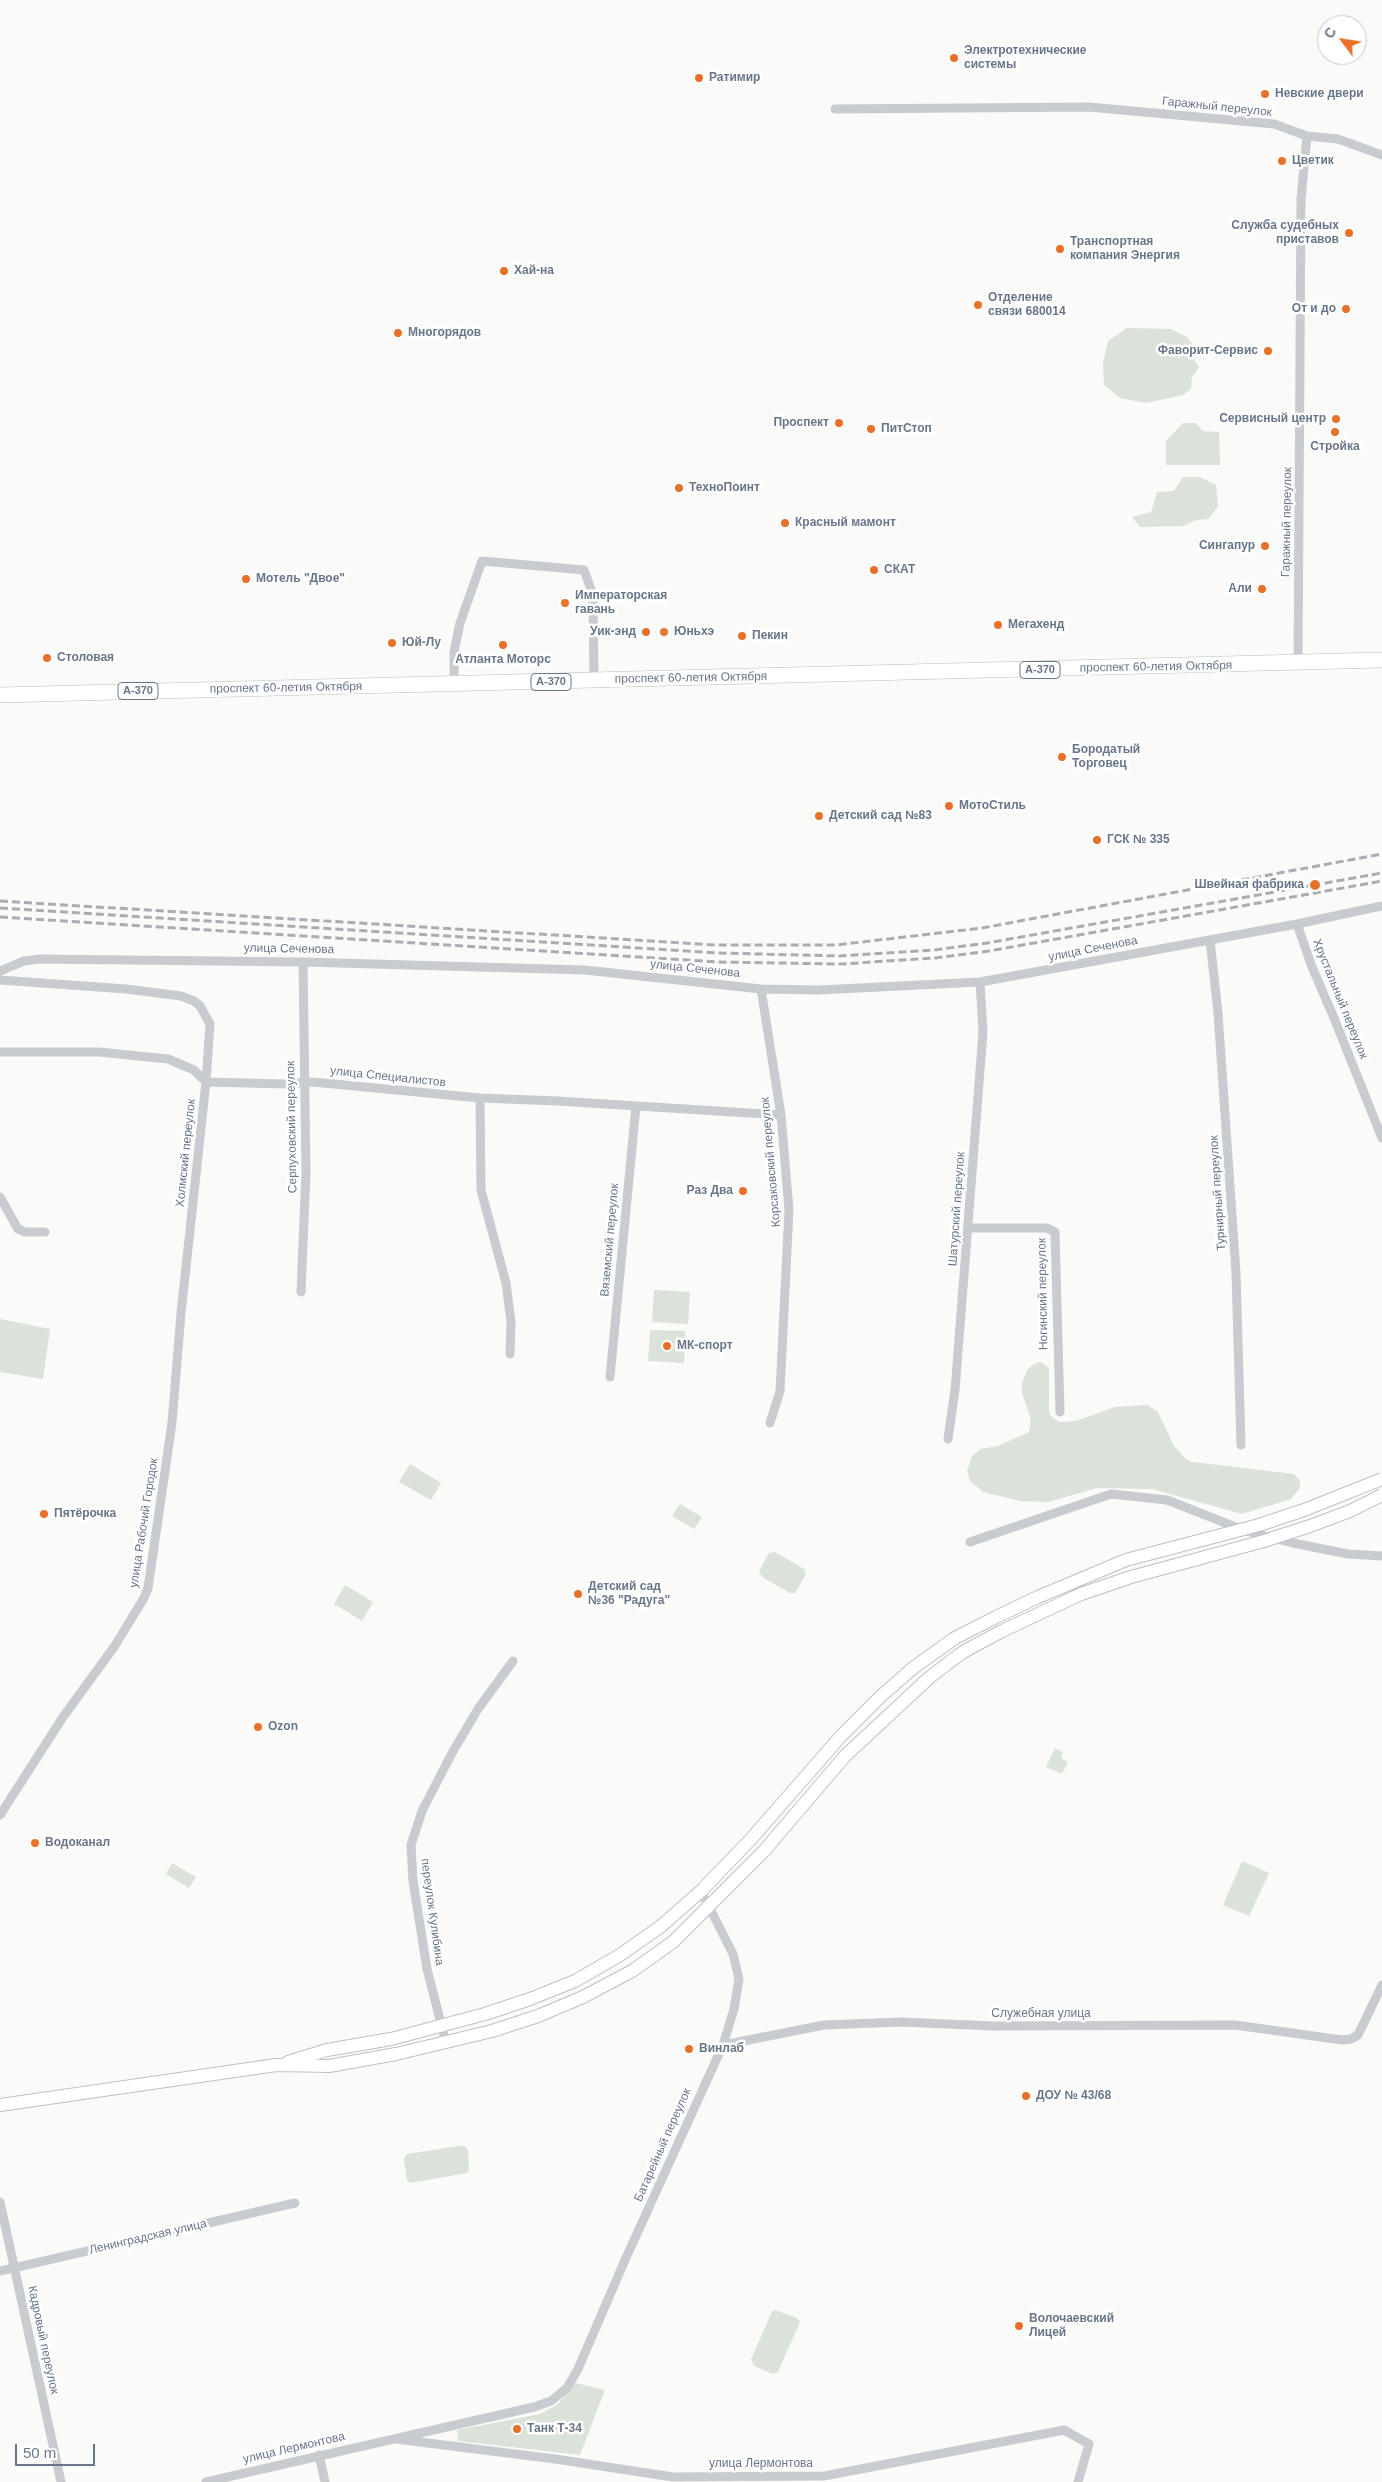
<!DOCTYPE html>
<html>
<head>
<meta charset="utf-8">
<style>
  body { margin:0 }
  #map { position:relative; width:1382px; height:2482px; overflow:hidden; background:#fafaf8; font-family:Arial,sans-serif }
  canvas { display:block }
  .north { position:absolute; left:1317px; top:15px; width:50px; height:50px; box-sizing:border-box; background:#fff; border:1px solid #c3c8d0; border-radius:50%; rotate:301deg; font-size:14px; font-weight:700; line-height:20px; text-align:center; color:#68768a }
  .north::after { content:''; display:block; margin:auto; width:18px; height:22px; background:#e97028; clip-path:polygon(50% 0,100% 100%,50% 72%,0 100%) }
  .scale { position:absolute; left:15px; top:2444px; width:80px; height:22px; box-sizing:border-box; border:2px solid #68768a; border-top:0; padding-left:6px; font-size:15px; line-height:18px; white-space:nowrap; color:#68768a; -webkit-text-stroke:4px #fff; paint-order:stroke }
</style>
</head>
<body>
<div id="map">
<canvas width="1382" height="2482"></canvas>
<div class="north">С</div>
<div class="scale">50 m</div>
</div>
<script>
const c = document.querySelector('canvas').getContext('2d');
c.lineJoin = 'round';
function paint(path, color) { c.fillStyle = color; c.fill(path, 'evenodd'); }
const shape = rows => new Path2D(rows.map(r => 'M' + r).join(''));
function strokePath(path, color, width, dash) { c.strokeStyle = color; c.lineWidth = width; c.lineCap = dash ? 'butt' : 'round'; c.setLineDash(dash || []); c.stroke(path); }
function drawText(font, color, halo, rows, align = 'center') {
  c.font = font + ' Arial,sans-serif'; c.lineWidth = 5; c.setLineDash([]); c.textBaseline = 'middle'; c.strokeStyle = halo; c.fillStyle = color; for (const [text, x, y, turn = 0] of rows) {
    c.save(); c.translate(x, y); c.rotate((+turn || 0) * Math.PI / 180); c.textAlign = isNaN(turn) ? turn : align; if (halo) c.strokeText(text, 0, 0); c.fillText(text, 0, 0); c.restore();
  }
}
const green = shape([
  [1127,328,1171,329,1187,337,1196,349,1194,360,1199,367,1192,377,1191,389,1183,395,1146,403,1120,398,1104,385,1103,364,1108,341],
  [1183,423,1196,423,1203,431,1219,432,1220,465,1166,465,1166,441],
  [1183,477,1200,477,1216,485,1218,507,1208,519,1196,520,1184,526,1140,527,1132,517,1151,512,1157,492,1174,491],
  [654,1290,690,1292,688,1324,652,1322],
  [0,1319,50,1329,43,1379,0,1372],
  [650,1330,685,1331,684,1363,648,1361],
  [1040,1362,1049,1368,1049,1410,1050,1415,1056,1420,1062,1422,1076,1421,1115,1407,1147,1405,1158,1412,1174,1446,1186,1459,1193,1462,1294,1474,1300,1481,1300,1488,1291,1499,1242,1514,1152,1489,1097,1488,1048,1502,1020,1501,983,1492,970,1481,967,1471,972,1456,981,1449,998,1446,1029,1432,1031,1419,1022,1393,1022,1383,1027,1370,1034,1364],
  [410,1464,441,1483,431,1500,399,1482],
  [680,1504,702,1517,694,1529,672,1516],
  [775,1552,804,1569,806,1574,795,1593,790,1593,762,1577,759,1571,769,1553],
  [345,1585,373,1602,362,1621,334,1604],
  [1055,1748,1063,1752,1061,1758,1068,1762,1062,1774,1046,1767],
  [1242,1861,1269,1873,1249,1916,1223,1905],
  [172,1863,196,1877,189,1888,166,1874],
  [459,2146,465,2146,468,2150,469,2170,467,2173,410,2183,407,2180,404,2159,407,2154],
  [775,2310,797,2318,800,2322,778,2372,773,2374,754,2366,751,2359,772,2312],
  [576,2383,605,2390,580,2455,458,2441,457,2430,540,2414,558,2404]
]);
const minor = shape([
  [835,109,1089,107,1274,124,1307,136,1338,139,1382,155],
  [1298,664,1301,199,1307,136],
  [454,684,454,652,460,623,482,561,584,570,593,595,594,681],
  [1297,924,1312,967,1334,1018,1382,1138],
  [1210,940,1218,1013,1236,1273,1241,1445],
  [0,971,24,961,40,959,303,962,585,970,761,989,819,990,980,982,1297,924,1382,906],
  [0,980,126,989,181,996,194,1001,200,1006,210,1024,206,1082,181,1313,172,1423,148,1588,144,1598,114,1647,63,1717,0,1815],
  [761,989,781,1115,789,1210,780,1391,770,1423],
  [0,1052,99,1052,168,1059,194,1070,206,1082,286,1084,313,1082,480,1098,558,1101,781,1115],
  [480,1098,481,1190,506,1283,511,1322,510,1354],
  [0,1197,18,1229,25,1232,45,1232],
  [968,1228,1047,1228,1055,1232,1060,1412],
  [301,1292,306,1172,303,962],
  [610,1377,636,1106],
  [948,1439,955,1390,983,1032,980,982],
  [970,1542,1111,1494,1167,1500,1246,1531,1293,1543,1348,1554,1382,1556],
  [446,2043,427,1969,413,1881,411,1845,422,1811,452,1753,478,1709,513,1661],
  [723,2045,824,2025,902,2022,993,2026,1235,2025,1342,2040,1351,2039,1358,2035,1382,1985],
  [0,2202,61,2482],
  [0,2271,295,2203],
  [396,2439,555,2459,673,2477,824,2476,1064,2430,1089,2444,1078,2482],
  [319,2455,325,2482],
  [206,2482,534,2407,551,2401,567,2388,578,2369,625,2260,723,2045,734,2009,739,1979,733,1954,701,1891]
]);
const secondary = shape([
  [288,2062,327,2050,391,2039,485,2014,530,1999,575,1981,620,1955,660,1927,701,1891,751,1839,841,1736,880,1697,913,1668,955,1638,996,1617,1038,1597,1126,1560],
  [0,2105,276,2065,329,2066,396,2054,492,2031,538,2016,583,1997,632,1971,673,1942,764,1851,845,1756,930,1677,963,1652,1002,1631,1081,1594,1131,1577]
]);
const trunk = shape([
  [0,695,1382,660]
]);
const rail = shape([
  [0,901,716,945,836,945,982,928,1382,854],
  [0,908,718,953,840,956,934,950,987,943,1382,873],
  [0,917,717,962,841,964,935,958,989,951,1382,881]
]);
const secondaryBridge = shape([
  [1126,1560,1259,1525,1304,1510,1382,1479],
  [1131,1577,1264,1541,1310,1526,1350,1511,1382,1495]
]);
const markers = [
  [954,58,5,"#e97028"],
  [699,78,5,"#e97028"],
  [1265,94,5,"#e97028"],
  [1282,161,5,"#e97028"],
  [1349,233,5,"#e97028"],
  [1060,249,5,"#e97028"],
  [504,271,5,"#e97028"],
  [978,305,5,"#e97028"],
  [1346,309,5,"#e97028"],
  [398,333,5,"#e97028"],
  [1268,351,5,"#e97028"],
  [1336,419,5,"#e97028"],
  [839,423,5,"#e97028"],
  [871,429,5,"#e97028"],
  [1335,432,5,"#e97028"],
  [679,488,5,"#e97028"],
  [785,523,5,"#e97028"],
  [1265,546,5,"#e97028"],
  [874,570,5,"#e97028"],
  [246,579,5,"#e97028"],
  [1262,589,5,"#e97028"],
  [565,603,5,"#e97028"],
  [998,625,5,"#e97028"],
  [646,632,5,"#e97028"],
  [664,632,5,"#e97028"],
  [742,636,5,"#e97028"],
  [392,643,5,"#e97028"],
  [503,645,5,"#e97028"],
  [47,658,5,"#e97028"],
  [1062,757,5,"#e97028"],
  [949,806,5,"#e97028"],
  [819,816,5,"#e97028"],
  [1097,840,5,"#e97028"],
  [1315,885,6,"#e97028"],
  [743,1191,5,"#e97028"],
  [667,1346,5,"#e97028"],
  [44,1514,5,"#e97028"],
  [578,1594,5,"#e97028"],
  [258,1727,5,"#e97028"],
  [35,1843,5,"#e97028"],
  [689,2049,5,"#e97028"],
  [1026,2096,5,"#e97028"],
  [1019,2326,5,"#e97028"],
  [517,2429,5,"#e97028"]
];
const shields = [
  [1040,670,40],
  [551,682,40],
  [138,691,40]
];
const shieldNames = [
  ["А-370",1040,670],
  ["А-370",551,682],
  ["А-370",138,691]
];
const poiNames = [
  ["Электротехнические",964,51],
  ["системы",964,65],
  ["Ратимир",709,78],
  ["Невские двери",1275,94],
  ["Цветик",1292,161],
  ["Служба судебных",1339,226,"right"],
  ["приставов",1339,240,"right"],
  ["Транспортная",1070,242],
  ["компания Энергия",1070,256],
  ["Хай-на",514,271],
  ["Отделение",988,298],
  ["связи 680014",988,312],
  ["От и до",1336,309,"right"],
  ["Многорядов",408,333],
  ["Фаворит-Сервис",1258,351,"right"],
  ["Сервисный центр",1326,419,"right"],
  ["Проспект",829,423,"right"],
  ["ПитСтоп",881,429],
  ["Стройка",1335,447,"center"],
  ["ТехноПоинт",689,488],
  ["Красный мамонт",795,523],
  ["Сингапур",1255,546,"right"],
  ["СКАТ",884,570],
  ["Мотель \"Двое\"",256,579],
  ["Али",1252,589,"right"],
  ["Императорская",575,596],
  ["гавань",575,610],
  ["Мегахенд",1008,625],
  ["Уик-энд",636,632,"right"],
  ["Юньхэ",674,632],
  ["Пекин",752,636],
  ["Юй-Лу",402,643],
  ["Столовая",57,658],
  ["Атланта Моторс",503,660,"center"],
  ["Бородатый",1072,750],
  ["Торговец",1072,764],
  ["МотоСтиль",959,806],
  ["Детский сад №83",829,816],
  ["ГСК № 335",1107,840],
  ["Швейная фабрика",1304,885,"right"],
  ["Раз Два",733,1191,"right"],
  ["МК-спорт",677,1346],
  ["Пятёрочка",54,1514],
  ["Детский сад",588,1587],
  ["№36 \"Радуга\"",588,1601],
  ["Ozon",268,1727],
  ["Водоканал",45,1843],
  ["Винлаб",699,2049],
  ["ДОУ № 43/68",1036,2096],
  ["Волочаевский",1029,2319],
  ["Лицей",1029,2333],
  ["Танк Т-34",527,2429]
];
const streetNames = [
  ["Гаражный переулок",1217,107,6],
  ["Гаражный переулок",1287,522,-89],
  ["проспект 60-летия Октября",1156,667,-1],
  ["проспект 60-летия Октября",691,678,-1],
  ["проспект 60-летия Октября",286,688,-1],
  ["улица Сеченова",289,949,1],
  ["улица Сеченова",1093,949,-11],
  ["улица Сеченова",695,969,6],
  ["Хрустальный переулок",1340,999,68],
  ["улица Специалистов",388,1077,6],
  ["Серпуховский переулок",292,1127,-91],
  ["Холмский переулок",186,1153,-84],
  ["Корсаковский переулок",771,1162,-95],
  ["Турнирный переулок",1218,1193,-94],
  ["Шатурский переулок",957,1209,-86],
  ["Вяземский переулок",610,1240,-85],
  ["Ногинский переулок",1043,1294,-91],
  ["улица Рабочий Городок",144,1523,-81],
  ["переулок Кулибина",432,1912,82],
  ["Служебная улица",1041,2014],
  ["Батарейный переулок",663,2145,-66],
  ["Ленинградская улица",148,2237,-13],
  ["Кадровый переулок",43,2340,78],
  ["улица Лермонтова",294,2448,-13],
  ["улица Лермонтова",761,2464]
];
paint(green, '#dbe2d9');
strokePath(secondary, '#bcc0c6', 14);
strokePath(trunk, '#babdc1', 16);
strokePath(minor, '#c8cbcf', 9);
strokePath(secondary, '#fff', 12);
strokePath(trunk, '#fff', 15);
strokePath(rail, '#a8adb4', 3, [8, 4]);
strokePath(secondaryBridge, '#bcc0c6', 14, []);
strokePath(secondaryBridge, '#fff', 12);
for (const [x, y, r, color] of markers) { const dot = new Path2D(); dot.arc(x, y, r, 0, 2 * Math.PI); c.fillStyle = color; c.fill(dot); strokePath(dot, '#fff', 2); }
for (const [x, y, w] of shields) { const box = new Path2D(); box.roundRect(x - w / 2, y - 8.5, w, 17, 4); c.fillStyle = '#fff'; c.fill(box); strokePath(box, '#68768a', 1); }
drawText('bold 11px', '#68768a', null, shieldNames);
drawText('bold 12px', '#68768a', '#fff', poiNames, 'left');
drawText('12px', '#68768a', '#fff', streetNames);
</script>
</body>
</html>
